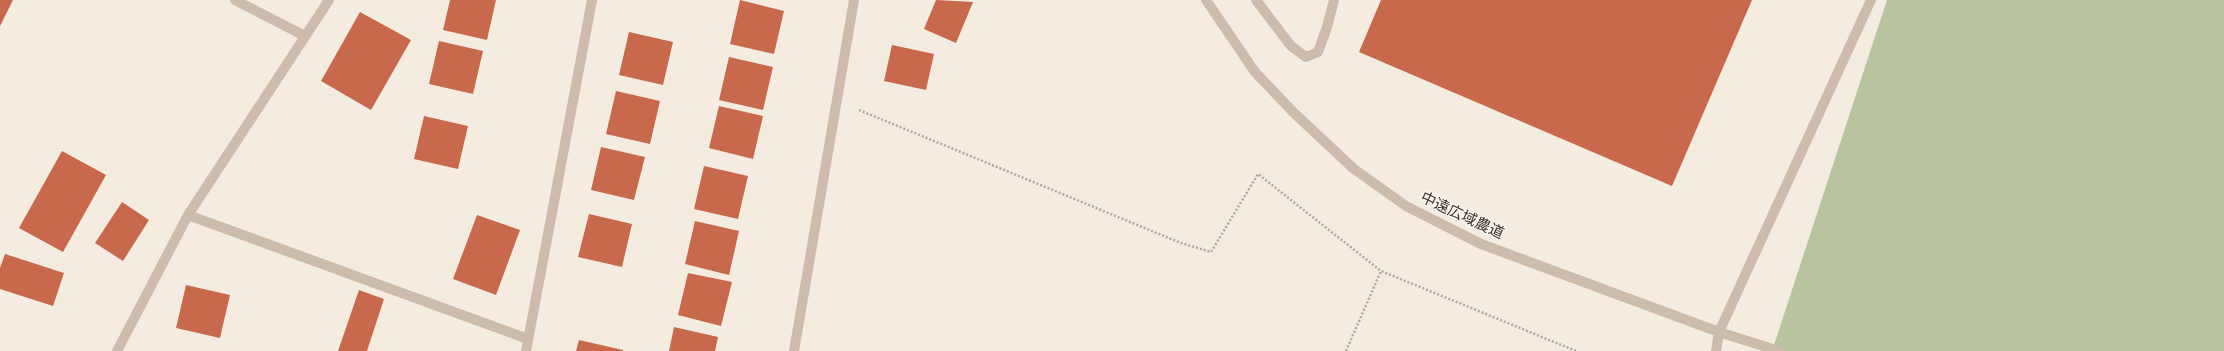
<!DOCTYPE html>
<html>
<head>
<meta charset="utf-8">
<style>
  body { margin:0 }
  canvas { display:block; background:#f4ebe1 }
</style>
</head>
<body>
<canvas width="2224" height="351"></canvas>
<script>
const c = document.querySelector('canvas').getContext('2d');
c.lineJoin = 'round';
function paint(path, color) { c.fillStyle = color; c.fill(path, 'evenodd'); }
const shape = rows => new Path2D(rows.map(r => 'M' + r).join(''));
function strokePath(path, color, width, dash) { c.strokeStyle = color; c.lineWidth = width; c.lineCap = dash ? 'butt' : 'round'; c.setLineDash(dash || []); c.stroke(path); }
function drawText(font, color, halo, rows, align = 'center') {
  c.font = font + ' Karla,"Noto Sans JP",sans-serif'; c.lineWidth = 3; c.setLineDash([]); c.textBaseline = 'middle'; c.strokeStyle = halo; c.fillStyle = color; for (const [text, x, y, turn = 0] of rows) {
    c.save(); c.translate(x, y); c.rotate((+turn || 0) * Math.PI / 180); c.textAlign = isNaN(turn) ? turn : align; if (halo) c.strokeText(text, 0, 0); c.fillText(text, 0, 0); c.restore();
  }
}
const green = shape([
  [1887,0,2224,0,2224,351,1772,351]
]);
const building = shape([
  [0,0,13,0,0,26],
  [450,0,496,0,487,40,443,30],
  [740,0,784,11,774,54,730,44],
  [936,0,973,2,956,43,924,29],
  [1381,0,1752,0,1672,186,1359,52],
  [360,12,411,40,371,110,321,81],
  [629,32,673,42,663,85,619,75],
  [439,41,483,51,473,94,429,84],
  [892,45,934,54,926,90,884,81],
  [729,57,773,67,763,110,719,100],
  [616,91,660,101,650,144,606,134],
  [719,106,763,116,753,159,709,148],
  [424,116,468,126,458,169,414,159],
  [601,147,645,157,634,200,591,190],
  [62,151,106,175,63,252,19,228],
  [704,166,748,176,738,219,694,209],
  [122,202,149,220,123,261,95,243],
  [589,214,632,224,622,267,578,257],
  [477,215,520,230,496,295,453,279],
  [695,221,739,231,729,275,685,264],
  [5,254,64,273,53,306,0,289,0,268],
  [688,273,732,282,721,326,678,315],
  [186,285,230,295,220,338,176,328],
  [359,290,384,299,367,351,338,351],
  [674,327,718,337,715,351,669,351],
  [579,340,623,350,623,351,576,351]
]);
const path = shape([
  [859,110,1181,243,1211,252,1258,174,1381,271],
  [1346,351,1381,271,1576,351]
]);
const minor = shape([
  [235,0,305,36],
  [1206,0,1255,72,1294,113,1354,169,1406,206,1481,244,1719,332,1779,351],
  [1256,0,1291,46,1306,57,1318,52,1327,27,1334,0],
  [188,215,528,339],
  [117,351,188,215,329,0],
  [526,351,592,0],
  [794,351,854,0],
  [1716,351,1719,332,1871,0]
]);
const streetNames = [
  ["中遠広域農道",1462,216,25]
];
paint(green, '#b8c4a0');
paint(building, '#c8694b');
strokePath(path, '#b9a596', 2.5, [2, 2]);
strokePath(minor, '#cdbbac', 10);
drawText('15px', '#3b302b', '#fbf5ee', streetNames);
</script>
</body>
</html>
